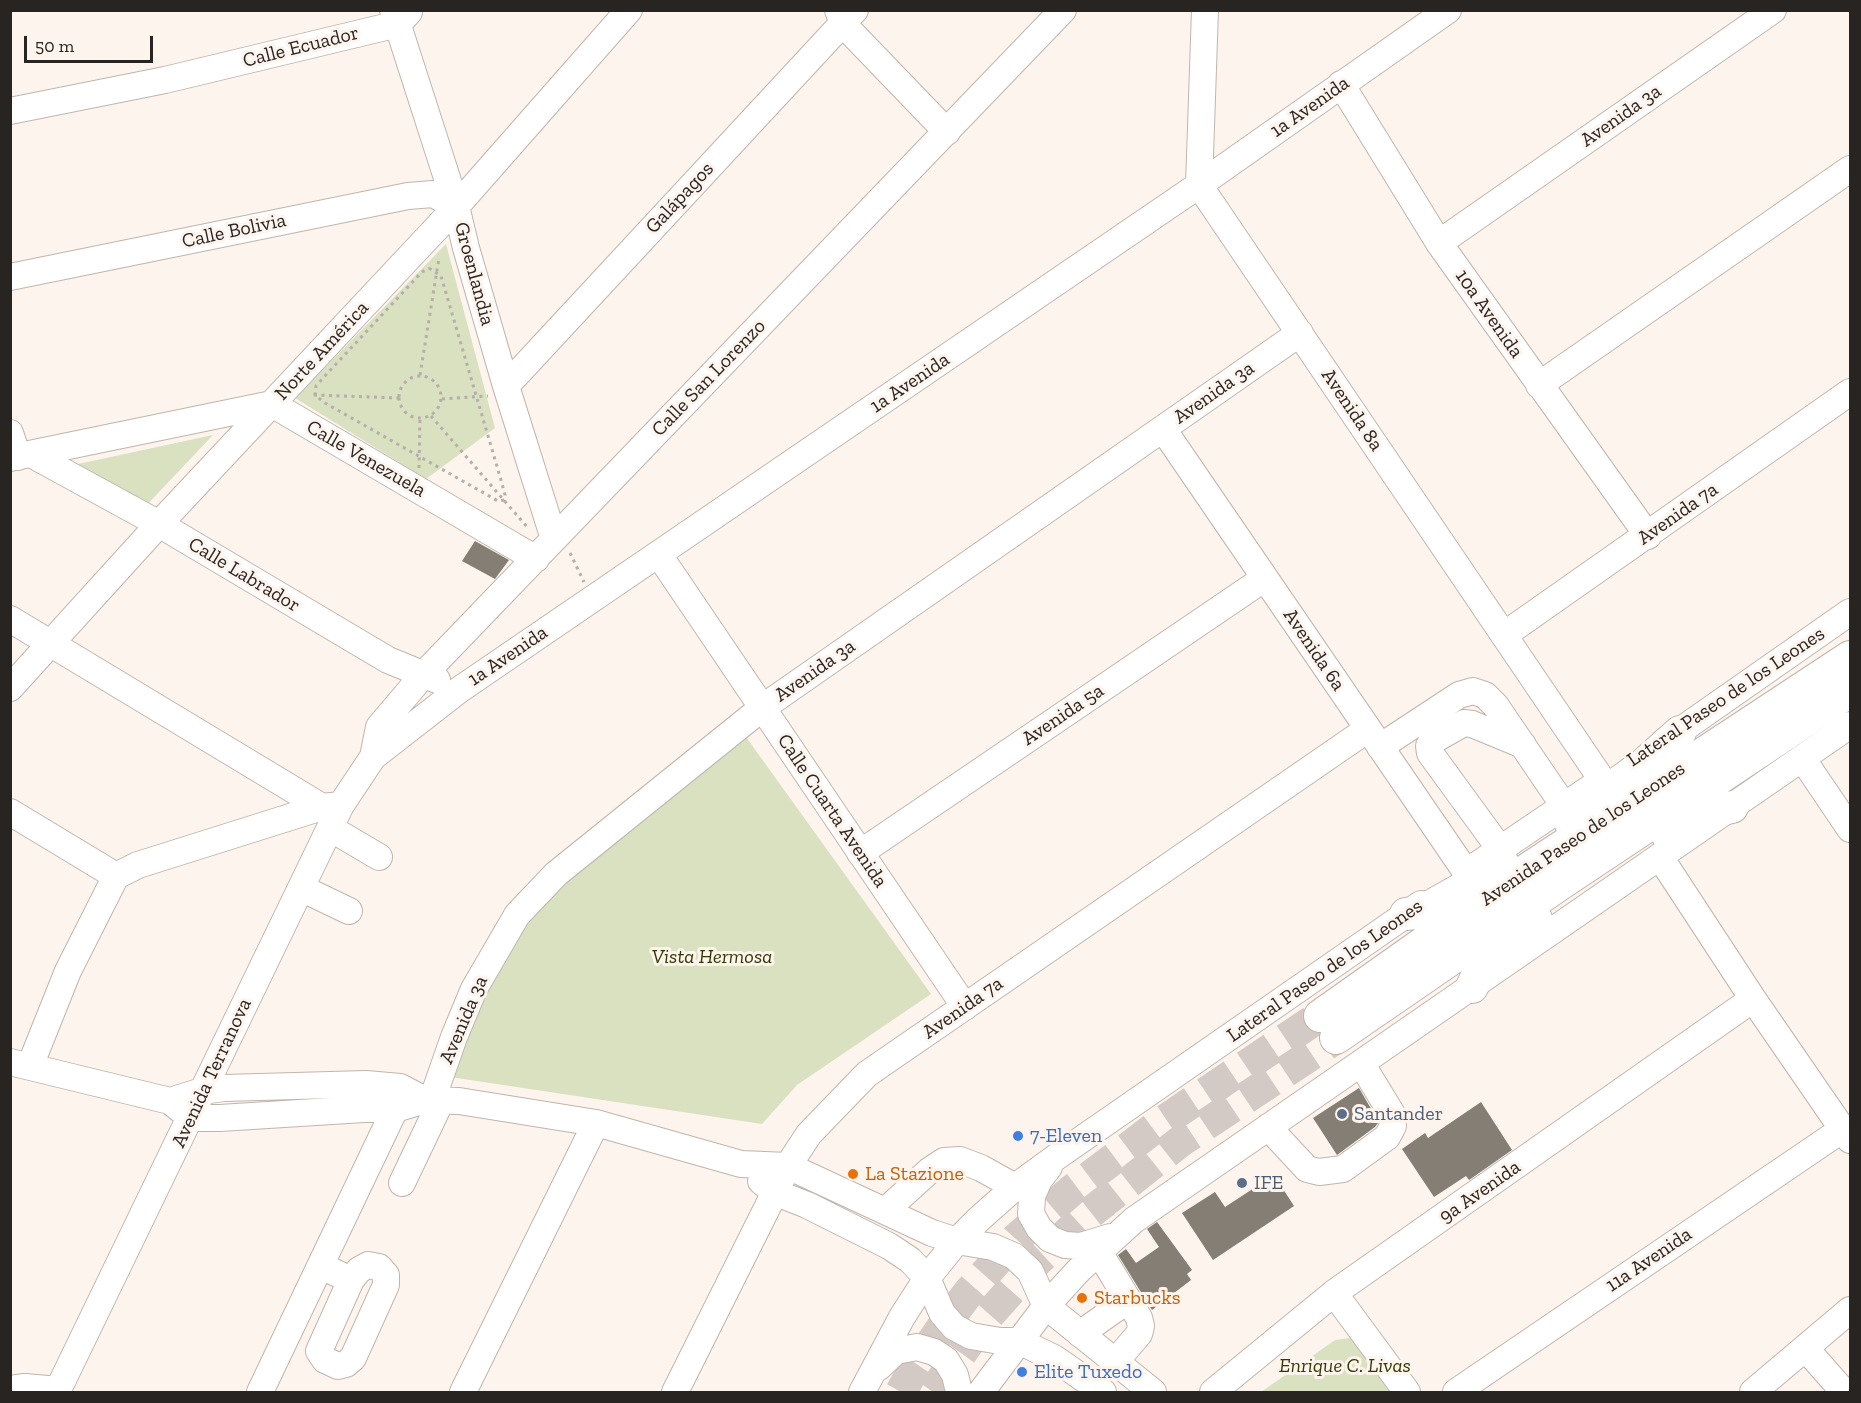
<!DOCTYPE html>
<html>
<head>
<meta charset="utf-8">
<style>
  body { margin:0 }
  #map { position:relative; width:1861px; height:1403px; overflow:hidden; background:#fef4ee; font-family:"Zilla Slab",serif }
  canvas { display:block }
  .frame { position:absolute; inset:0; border:12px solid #282421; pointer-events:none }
  .scale { position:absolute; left:24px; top:36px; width:129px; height:27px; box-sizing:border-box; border:3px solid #282421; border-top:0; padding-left:8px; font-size:18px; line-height:21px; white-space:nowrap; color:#282421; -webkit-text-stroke:4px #fef4ee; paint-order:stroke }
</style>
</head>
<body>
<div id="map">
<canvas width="1861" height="1403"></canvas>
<div class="frame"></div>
<div class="scale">50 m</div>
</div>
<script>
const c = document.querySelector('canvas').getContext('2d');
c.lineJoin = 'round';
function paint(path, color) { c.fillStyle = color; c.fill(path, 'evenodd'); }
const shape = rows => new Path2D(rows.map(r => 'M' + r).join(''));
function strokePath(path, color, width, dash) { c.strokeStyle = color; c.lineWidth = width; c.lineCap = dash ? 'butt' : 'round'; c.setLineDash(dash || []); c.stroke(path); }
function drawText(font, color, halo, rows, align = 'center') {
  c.font = font + ' "Zilla Slab",serif'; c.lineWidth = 6; c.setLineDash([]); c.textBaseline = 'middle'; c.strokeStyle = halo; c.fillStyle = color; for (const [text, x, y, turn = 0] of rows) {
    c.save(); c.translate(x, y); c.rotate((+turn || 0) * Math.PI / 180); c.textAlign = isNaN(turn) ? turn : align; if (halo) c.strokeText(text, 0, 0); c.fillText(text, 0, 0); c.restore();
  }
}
const green = shape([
  [446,244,495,428,426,479,295,398],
  [213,435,143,509,78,464],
  [746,737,931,994,797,1085,762,1124,450,1077,506,944,569,875],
  [1351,1338,1366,1345,1399,1392,1261,1392,1335,1340]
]);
const building = shape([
  [475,541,509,560,495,579,462,561],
  [1359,1088,1377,1119,1378,1123,1375,1127,1337,1155,1313,1118],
  [1481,1102,1512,1150,1469,1180,1466,1176,1434,1197,1402,1149,1425,1133,1428,1138],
  [1274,1175,1294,1206,1213,1260,1182,1213,1215,1192,1225,1207],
  [1157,1222,1192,1270,1187,1274,1191,1280,1152,1310,1118,1255,1126,1249,1136,1263,1159,1247,1147,1229]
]);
const majorTunnel = shape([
  [901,1392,915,1367,943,1326,969,1292,1017,1238,1071,1191,1161,1123,1320,1016],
  [933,1392,987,1317,1037,1261,1085,1217,1181,1141,1336,1038]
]);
const path = shape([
  [429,268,441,276,501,480,505,495,504,500,498,501,325,403,315,395,316,386,323,378,422,272,429,268],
  [420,375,439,258],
  '399 397a21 21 0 1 1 42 0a21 21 0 1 1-42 0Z',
  [314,395,399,398],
  [442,399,488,396],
  [431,416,528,528],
  [419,468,420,419],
  [570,553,584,582]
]);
const minor = shape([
  [393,10,456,206,466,248,506,386,554,539],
  [838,10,843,24,947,132],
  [1205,10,1199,185,1602,780],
  [1341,84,1439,243,1648,536],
  [10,111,165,80,398,24,409,12],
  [1439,243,1773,10],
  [10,277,408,196,433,194,456,206],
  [1539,385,1850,169],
  [506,386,855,10],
  [1163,429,1466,872],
  [10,433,18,457],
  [31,454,159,524,388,660,437,680],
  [10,458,272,404,536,559],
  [659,555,965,1007],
  [10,619,322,807],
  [1504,635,1850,392],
  [10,688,159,524,446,218,629,10],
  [1664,742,1850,612],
  [1380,747,1459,695,1473,691,1485,695,1496,706,1564,806],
  [373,757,459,690,1199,185,1448,10],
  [1802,758,1850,829],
  [10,812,116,876],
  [330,828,379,857],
  [1500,849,1430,753,1429,746,1432,741,1464,723,1472,724,1523,745],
  [860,853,1265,578],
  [1660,857,1753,999,1850,1140],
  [1468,871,1592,787],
  [301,888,349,911],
  [10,1062,170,1101,191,1118,220,1118,364,1109,395,1109,425,1100],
  [30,1066,68,971,116,876,138,865,322,807,341,805],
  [432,1100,454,1037,474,989,517,915,556,874,762,708,1300,333],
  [170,1101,202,1091,224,1088,366,1084,400,1087,425,1100,459,1101,596,1123,741,1164,788,1166,932,1233,957,1241,993,1247,1014,1256,1030,1271,1046,1306,1153,1392],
  [1268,1127,1307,1169,1319,1172,1343,1169,1387,1137,1393,1126,1392,1114,1361,1063],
  [1049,1167,1039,1180,1032,1196,1031,1214,1039,1228,1050,1239,1065,1245,1081,1246,1110,1237],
  [761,1181,774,1192,807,1205,889,1246,910,1260,927,1278,942,1313,954,1327,971,1336,1000,1341,1019,1341,1054,1358,1103,1392],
  [402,1183,441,1101],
  [885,1211,929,1171,944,1161,960,1160,981,1168,1015,1187],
  [1099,1252,1139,1318,1141,1326,1139,1334,1115,1362],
  [321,1266,351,1280,319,1351,325,1360,338,1366,346,1364,353,1358,386,1285,386,1275,379,1267,368,1265,359,1270,351,1280],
  [1334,1293,1407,1392],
  [1080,1334,1128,1300],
  [1806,1349,1844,1392],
  [879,1367,896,1351,917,1347,934,1352,946,1360,955,1375,959,1392],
  [10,1389,25,1387,58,1390],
  [57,1392,341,805,373,757,379,727,424,674,1063,10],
  [260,1392,395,1109,398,1096],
  [463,1392,596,1123],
  [675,1392,788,1166,809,1134,867,1074,1368,729],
  [862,1392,902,1317,927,1278,957,1241,979,1219,1015,1187,1059,1155,1421,904],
  [981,1392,1046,1306,1078,1271,1134,1220,1850,725],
  [1213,1392,1334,1293,1753,999],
  [1456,1392,1843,1129],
  [1753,1392,1850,1310]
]);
const major = shape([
  [1571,824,1583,808,1643,765,1680,732],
  [1667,834,1714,811,1732,807],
  [1406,914,1415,913,1426,909,1504,865],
  [1472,987,1478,974,1536,919],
  [1320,1016,1531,867,1850,657],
  [1336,1038,1560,884,1850,691]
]);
const markers = [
  [1342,1114,6,"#5c6f8a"],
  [1018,1136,6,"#3f7fe0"],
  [853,1174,6,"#e8710a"],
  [1242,1183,6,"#5c6f8a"],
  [1082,1298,6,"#e8710a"],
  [1022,1372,6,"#3f7fe0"]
];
const streetNames = [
  ["Calle Ecuador",301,47,-14],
  ["1a Avenida",1310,107,-35],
  ["Avenida 3a",1621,116,-35],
  ["Galápagos",680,198,-47],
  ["Calle Bolivia",234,231,-12],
  ["Groenlandia",474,274,75],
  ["10a Avenida",1489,314,55],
  ["Norte América",322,351,-47],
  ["Calle San Lorenzo",709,378,-46],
  ["1a Avenida",910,383,-34],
  ["Avenida 3a",1214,393,-35],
  ["Avenida 8a",1352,410,56],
  ["Calle Venezuela",366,459,30],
  ["Avenida 7a",1678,514,-35],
  ["Calle Labrador",244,575,31],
  ["Avenida 6a",1314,650,56],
  ["1a Avenida",508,656,-34],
  ["Avenida 3a",815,671,-35],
  ["Lateral Paseo de los Leones",1726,697,-34],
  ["Avenida 5a",1063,715,-34],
  ["Calle Cuarta Avenida",832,811,56],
  ["Avenida Paseo de los Leones",1583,834,-34],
  ["Lateral Paseo de los Leones",1325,971,-35],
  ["Avenida 7a",963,1008,-35],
  ["Avenida 3a",464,1020,-67],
  ["Avenida Terranova",212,1073,-65],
  ["9a Avenida",1480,1192,-35],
  ["11a Avenida",1649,1260,-34]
];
const parkNames = [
  ["Vista Hermosa",712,957],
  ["Enrique C. Livas",1345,1366]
];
const serviceNames = [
  ["Santander",1354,1114],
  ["IFE",1254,1183]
];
const shopNames = [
  ["7-Eleven",1030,1136],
  ["Elite Tuxedo",1034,1372]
];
const foodNames = [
  ["La Stazione",865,1174],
  ["Starbucks",1094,1298]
];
paint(green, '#d9e1c1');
paint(building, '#857e75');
strokePath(majorTunnel, '#d3cac5', 32, [32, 16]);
strokePath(minor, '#c0b5ad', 28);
strokePath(major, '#c0b5ad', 34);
strokePath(path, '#b6aea9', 3, [3, 4.5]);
strokePath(minor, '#fff', 26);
strokePath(major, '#fff', 32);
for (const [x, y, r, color] of markers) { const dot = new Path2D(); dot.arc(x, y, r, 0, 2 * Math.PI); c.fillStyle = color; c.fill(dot); strokePath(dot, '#fef4ee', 2); }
drawText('20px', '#282421', '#fef4ee', streetNames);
drawText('italic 20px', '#323a00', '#fef4ee', parkNames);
drawText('20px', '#4e5e75', '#fef4ee', serviceNames, 'left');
drawText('20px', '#366cbe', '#fef4ee', shopNames, 'left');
drawText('20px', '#c56008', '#fef4ee', foodNames, 'left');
</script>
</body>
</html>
